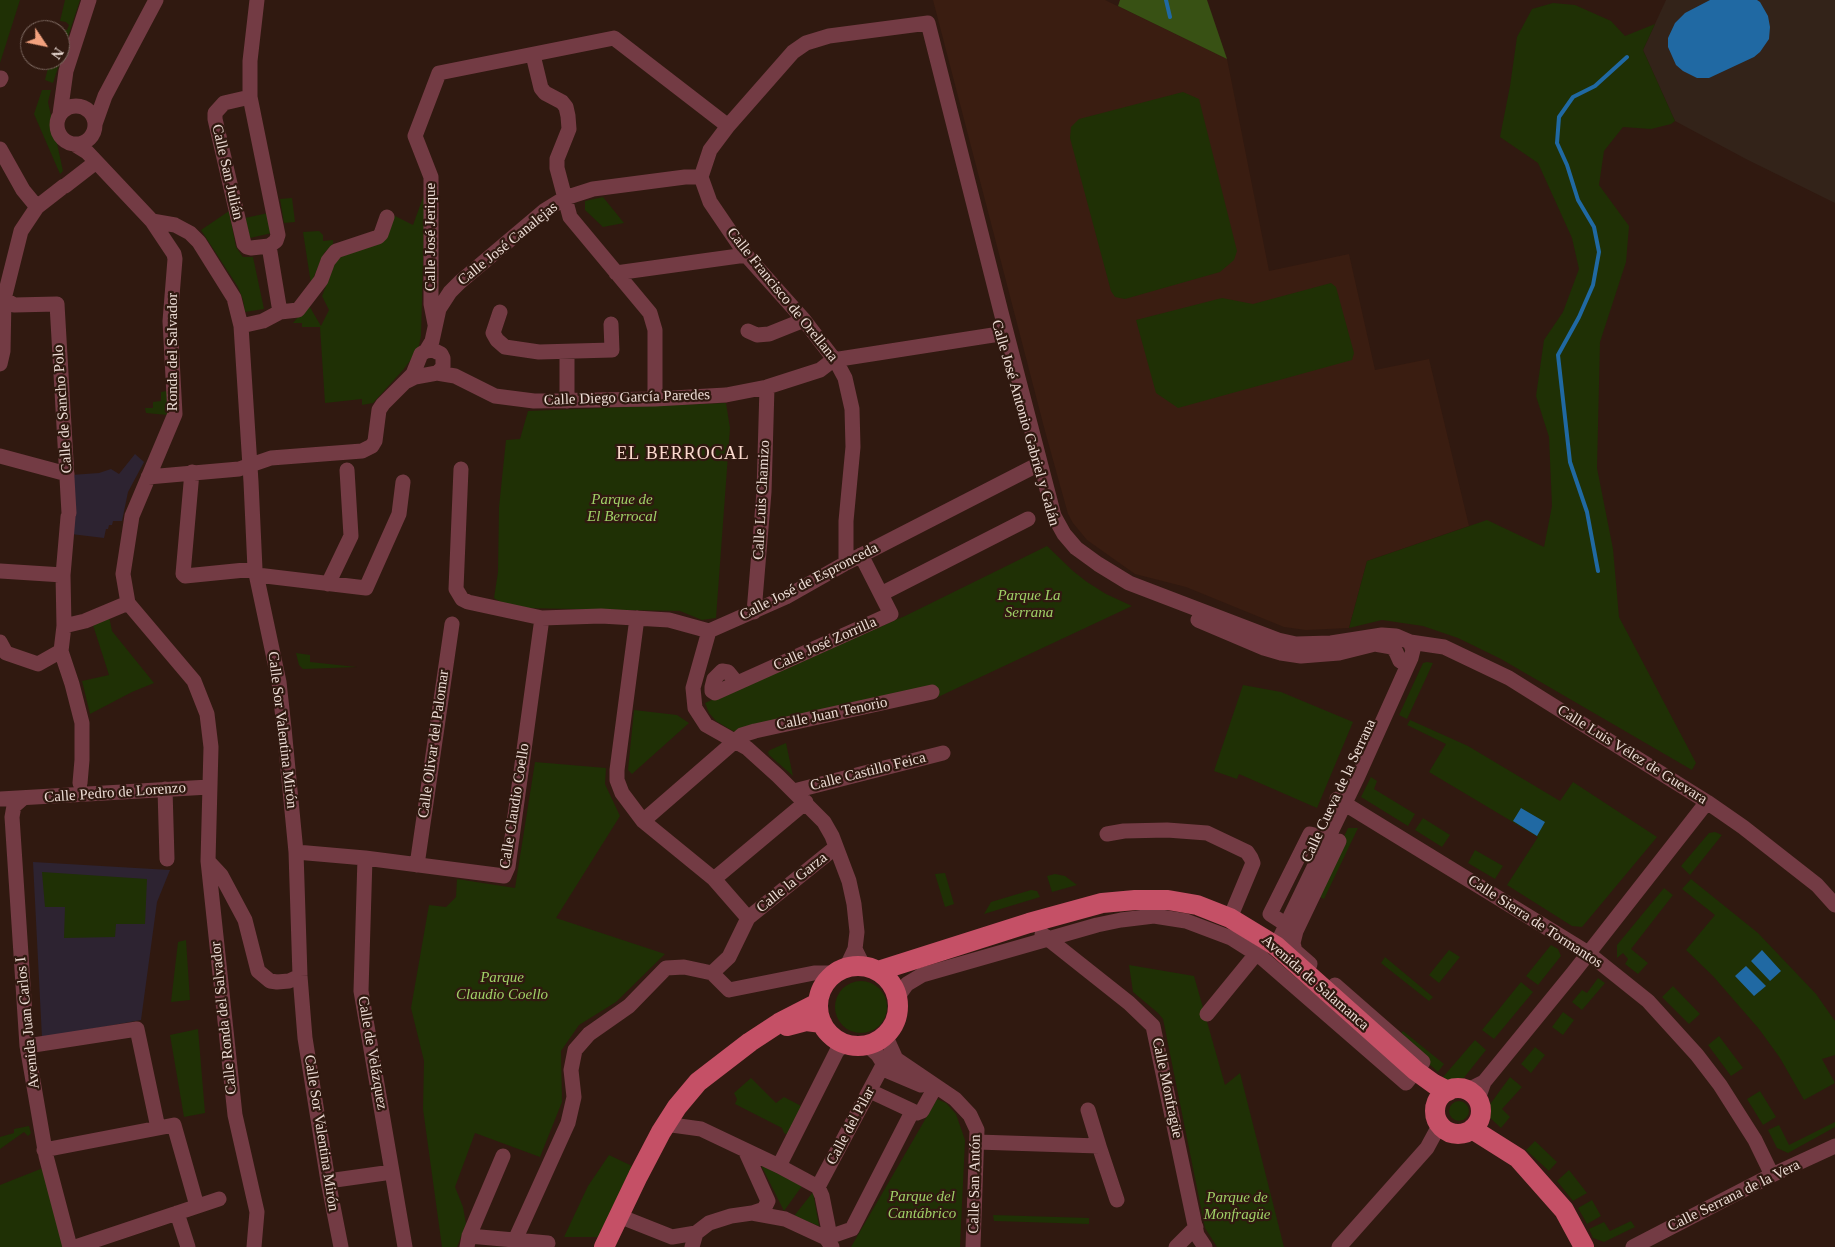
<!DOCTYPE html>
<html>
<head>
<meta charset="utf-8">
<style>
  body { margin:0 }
  #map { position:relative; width:1835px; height:1247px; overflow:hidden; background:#301910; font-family:Georgia,serif }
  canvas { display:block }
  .north { position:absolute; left:20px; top:20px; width:50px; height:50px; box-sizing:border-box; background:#301910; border:1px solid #7b675f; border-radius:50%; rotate:124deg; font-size:14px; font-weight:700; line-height:20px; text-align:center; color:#ecdcd5 }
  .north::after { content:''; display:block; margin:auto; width:18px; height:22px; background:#f2a17e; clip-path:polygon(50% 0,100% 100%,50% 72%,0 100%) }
</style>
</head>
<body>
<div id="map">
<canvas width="1835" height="1247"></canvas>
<div class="north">N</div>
</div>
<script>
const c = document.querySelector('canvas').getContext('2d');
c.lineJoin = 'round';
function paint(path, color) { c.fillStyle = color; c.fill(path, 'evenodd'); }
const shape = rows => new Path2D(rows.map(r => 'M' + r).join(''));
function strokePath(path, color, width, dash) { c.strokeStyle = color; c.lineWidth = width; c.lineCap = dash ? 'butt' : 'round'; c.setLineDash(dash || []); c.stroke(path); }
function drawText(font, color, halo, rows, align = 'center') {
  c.font = font + ' Georgia,serif'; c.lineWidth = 4.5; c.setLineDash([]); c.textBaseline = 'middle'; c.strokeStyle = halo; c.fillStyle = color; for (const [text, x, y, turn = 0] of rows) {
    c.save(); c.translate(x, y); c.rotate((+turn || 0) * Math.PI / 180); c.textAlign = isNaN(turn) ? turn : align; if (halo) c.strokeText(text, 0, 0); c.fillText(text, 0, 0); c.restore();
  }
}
const built = shape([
  [933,0,1105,0,1227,59,1269,271,1349,254,1375,370,1429,359,1469,526,1367,561,1349,628,1306,630,1284,627,1186,587,1135,574,1087,540,1073,523,1068,514,1045,431]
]);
const industrial = shape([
  [1666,0,1835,0,1835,203,1746,159,1675,121,1643,50]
]);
const education = shape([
  [135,454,144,462,128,492,122,521,113,521,112,525,109,525,108,529,106,529,104,538,71,534,71,475,99,473,111,469,119,474],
  [33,862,170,870,157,902,141,1020,42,1038]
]);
const green = shape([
  [0,0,20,0,0,63],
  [65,0,80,0,53,83,45,80,50,60,60,60,60,30,67,30,69,25,66,22,60,21],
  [1553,3,1575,5,1611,21,1625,36,1655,24,1643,50,1675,121,1671,124,1651,129,1623,127,1604,151,1599,185,1629,226,1626,262,1600,342,1597,468,1613,549,1619,617,1696,763,1692,770,1501,659,1458,638,1423,626,1382,620,1349,628,1367,561,1487,520,1544,547,1552,506,1549,437,1536,396,1544,340,1563,312,1579,269,1572,238,1538,163,1500,137,1510,86,1517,37,1532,9],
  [42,90,51,90,48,102,63,171,60,174,34,114],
  [1183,92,1199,99,1237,251,1234,260,1220,272,1125,299,1115,297,1111,291,1070,138,1071,127,1079,119],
  [425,192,421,336,418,350,403,370,373,403,362,405,362,399,325,403,320,327,302,327,302,323,293,323,308,304,321,326,329,310,322,296,337,258,349,252,393,215,413,225],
  [603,197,624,223,603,227,585,210,585,201],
  [292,198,295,222,284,223,280,199],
  [229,211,236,247,243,257,253,257,264,309,245,312,243,300,238,287,201,230],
  [268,213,272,233,250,238,245,218],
  [319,231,323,235,323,241,333,240,333,244,324,253,311,284,303,232],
  [1331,283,1336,287,1354,353,1352,360,1178,408,1156,393,1136,320,1222,298,1253,304],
  [167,391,168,415,146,413,145,408,153,408,153,402,161,401,161,392],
  [726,403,730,428,716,618,702,620,680,611,522,608,504,604,494,598,498,572,499,507,506,440,520,439,528,411],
  [1047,546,1073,571,1087,582,1106,594,1132,606,938,697,770,734,738,734,716,721,709,713,705,703,905,616],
  [109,616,112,631,154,683,132,692,90,714,82,681,109,675,92,622],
  [296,653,310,655,310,662,357,667,303,669,299,665],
  [1427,662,1433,663,1407,719,1399,715,1423,663],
  [1243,685,1281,692,1353,722,1317,808,1239,774,1237,779,1214,771],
  [634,710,677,715,689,723,632,774,628,770],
  [1410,720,1468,746,1560,801,1573,782,1657,837,1582,927,1572,926,1507,885,1538,837,1429,772,1446,744,1407,725],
  [786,743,793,776,769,755,768,752,770,750],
  [535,762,606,768,605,784,620,816,556,918,665,954,616,1002,579,1025,561,1051,562,1102,540,1157,475,1133,455,1187,463,1207,466,1224,457,1247,442,1247,423,1109,424,1061,411,1008,429,905,446,907,456,897,457,879,515,888],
  [1371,777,1377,781,1374,789,1415,814,1408,826,1361,797],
  [1423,818,1450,835,1442,847,1415,830],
  [1348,828,1358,828,1324,899,1316,895],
  [1715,832,1722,835,1690,875,1681,866,1709,833],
  [1475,850,1503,866,1495,879,1468,863],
  [42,872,147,879,145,924,116,924,115,937,64,938,65,907,45,907],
  [945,873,954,904,945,907,935,874],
  [1055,874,1065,876,1077,885,1052,892,1047,876],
  [1691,879,1758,933,1816,994,1835,1021,1835,1055,1822,1059,1835,1083,1804,1100,1780,1058,1759,1029,1713,976,1686,950,1715,915,1682,889],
  [1664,888,1673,895,1631,949,1648,963,1638,974,1625,964,1628,959,1623,953,1617,958,1617,945],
  [1031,890,1037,891,1040,897,984,914,991,902],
  [186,940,190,1000,171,1002,178,942],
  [1551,945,1558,949,1561,956,1538,985,1526,976],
  [1449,950,1460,957,1439,983,1429,975],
  [1385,957,1433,997,1429,1001,1381,963],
  [1129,965,1194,976,1225,1085,1240,1073,1284,1247,1217,1247,1205,1228,1163,1019,1158,1013,1133,992],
  [1598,978,1605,983,1582,1010,1572,1002,1582,990,1587,993],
  '835 1007a26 26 0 1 1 52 0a26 26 0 1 1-52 0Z',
  [1521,982,1533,992,1494,1039,1482,1030],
  [1673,986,1700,1014,1689,1024,1662,997],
  [1563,1012,1574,1020,1563,1035,1552,1027],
  [198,1029,205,1113,184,1117,170,1035],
  [1403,1031,1444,1064,1438,1072,1398,1037],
  [1719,1036,1743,1068,1731,1076,1708,1045],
  [1475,1040,1486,1050,1459,1084,1449,1082,1443,1077],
  [1535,1047,1545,1055,1531,1073,1521,1064],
  [1510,1077,1522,1087,1502,1109,1510,1117,1501,1128,1487,1115,1488,1107],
  [751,1078,776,1103,784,1097,805,1108,790,1136,784,1133,782,1128,735,1104,737,1099,734,1093],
  [1760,1091,1776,1117,1763,1125,1747,1099],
  [937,1099,946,1103,956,1114,965,1140,960,1247,851,1247],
  '1449 1111a10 10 0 1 1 20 0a10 10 0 1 1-20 0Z',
  [1835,1122,1835,1127,1788,1153,1777,1148,1768,1130,1779,1125,1789,1145],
  [29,1126,31,1133,28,1136,24,1132,0,1149,0,1137,14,1133,14,1129],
  [1535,1141,1557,1162,1549,1171,1526,1150],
  [609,1155,632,1166,599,1237,564,1237,588,1186],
  [761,1165,802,1186,784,1211],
  [43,1168,65,1247,0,1247,0,1185],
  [1569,1170,1587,1193,1573,1201,1557,1181],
  [813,1192,819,1226,794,1216],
  [1592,1200,1601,1216,1587,1224,1578,1208],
  [993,1215,1089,1218,1089,1224,994,1221],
  [1631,1221,1635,1227,1604,1242,1593,1238,1589,1229,1604,1222,1610,1231]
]);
const forest = shape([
  [1120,0,1207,0,1227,59,1118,6]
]);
const water = shape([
  [1710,0,1757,0,1760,2,1768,16,1770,27,1769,39,1760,52,1754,57,1709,78,1697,78,1683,71,1676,65,1668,47,1668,38,1675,23,1685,13],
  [1521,808,1545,822,1537,836,1513,821],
  [1762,950,1781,971,1770,981,1751,961],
  [1746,966,1766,986,1754,996,1735,976]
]);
const stream = shape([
  [1166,0,1170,17],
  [1598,571,1587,512,1570,462,1558,355,1579,317,1593,285,1599,252,1594,227,1578,200,1567,165,1557,143,1559,117,1573,97,1595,86,1627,57]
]);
const minor = shape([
  [533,55,541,88,545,93,562,102,566,107,568,116,569,129,557,159,557,168,570,217,650,313,655,330,655,399],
  [0,80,1,78],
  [250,97,224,103,215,113,215,119,244,244,247,247,251,248,269,246,276,241,278,235,250,97,250,61,257,0],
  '57 125a19 19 0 1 1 38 0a19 19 0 1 1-38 0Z',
  [60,114,66,71,89,0],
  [95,124,105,96,156,0],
  [74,144,87,152,152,221,174,254,175,259,170,321,175,414,132,516,123,574,128,603,194,681,207,714,211,747,208,861,235,1115,257,1212,254,1247],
  [0,149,23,190,37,207],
  [65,186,96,162],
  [152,221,175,225,190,233,199,242,234,298,241,326,251,482,255,569,279,682,284,728,296,852,300,976,305,1038,328,1181,341,1247],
  [616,273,746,255],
  [0,299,4,299,14,305,57,304,69,513],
  [280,312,298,310,321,280,328,261,336,251,378,237,381,234,387,217],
  [500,312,493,333,497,340,505,347,539,352,612,350,611,324],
  [435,324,431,304,431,177,415,136,439,73,614,38,728,126],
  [241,326,263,321,280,312,269,246],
  [748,331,757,335,769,334,804,320],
  [426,351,432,341,439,309,450,292,460,282,544,211,565,198,593,189,685,177,701,177],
  [0,364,3,351,4,299,21,231,37,207,64,186],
  [437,373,455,376,495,396,534,401,655,399,726,395,767,387,820,370,833,360,1006,333],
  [567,401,567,352],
  [0,456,67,474],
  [461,469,456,589,462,599,468,602,542,618,601,616,669,620,709,631,786,597,846,563,1035,466],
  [192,472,183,574,185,576,255,569],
  [148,477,239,469,271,458,362,451,372,446,375,441,379,410,383,404,413,374,421,354,426,351,433,350,441,354,443,358,443,367,437,373,415,377,407,381],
  [846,563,846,521,853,447,852,409,845,378,837,363,804,320,746,255,710,202,701,177,710,150,728,126,793,52,806,43,829,36,928,23,1001,312,1054,516,1064,534,1076,548,1098,564,1129,583,1278,640,1296,644,1331,643,1382,635,1396,636,1410,642,1444,647,1509,678,1707,802,1743,827,1817,885,1835,905],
  [0,571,63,575],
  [257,575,366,588,399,514,403,482],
  [328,584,351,536,347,470],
  [881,594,1028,519],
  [754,612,764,492,767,387],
  [637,618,617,770,617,780,622,793,643,821,714,879,748,918,729,957,712,973],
  [1198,620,1264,648,1281,653,1301,656,1339,653,1375,644,1392,647,1396,652,1400,661],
  [64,626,85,621,128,603],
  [709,631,693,688,695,708,706,725,747,748,778,776,824,822,832,836,849,881,854,904,857,932,855,949,846,968],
  [0,642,6,653,38,664,61,651,64,626,63,575,68,517],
  [61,651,72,684,82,723,82,760,80,783],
  [737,683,728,672,722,671,714,679,712,687,712,691,715,693,891,614,861,555],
  [165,789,167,859],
  [794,791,943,753],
  [0,799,209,787],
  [22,799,14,806,12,817,27,1046,46,1156,70,1247],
  [1337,799,1588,953,1648,1001,1697,1055,1720,1085,1755,1140,1772,1175],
  [643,821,742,735,755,731,932,692],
  [1107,834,1124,831,1167,830,1207,833,1247,852,1251,858,1253,863,1230,918],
  [296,852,365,858,504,876,508,867,542,618],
  [365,858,361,991,405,1247],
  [208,861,221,875,245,920,258,971,270,981,277,982,289,981,300,976],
  [417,865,452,624],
  [714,879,806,802],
  [748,918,836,847],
  [1296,931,1339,841,1310,834,1270,914,1296,931,1293,943,1295,951,1310,964],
  [1042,934,1129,1003,1153,1026,1197,1235,1205,1247],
  [1276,946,1358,776,1411,658,1413,650,1410,642],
  [855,949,864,967],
  [897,998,907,984,922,975,1097,925,1121,920,1154,916,1186,921,1231,938,1261,957,1406,1083,1423,1062,1335,985],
  [1207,1014,1256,954],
  [887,1034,887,1039,896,1059,955,1099,970,1115,977,1130,973,1247],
  [867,1045,878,1055,888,1071,921,1085],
  [27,1046,137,1029,158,1128],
  [1468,1090,1484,1082],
  [870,1091,917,1113,922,1111,933,1091],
  [1478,1099,1484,1082,1573,973,1707,802],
  [1088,1110,1099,1146],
  [672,1125,701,1129,779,1166,818,1187],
  [977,1142,1099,1146,1117,1200],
  [44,1150,174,1125,197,1206],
  [745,1150,768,1201,764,1209,752,1213],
  [779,1166,837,1051,845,1044],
  [328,1181,392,1172],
  [818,1187,883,1065],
  [818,1187,822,1196,828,1226,829,1233,826,1238],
  [177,1213,188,1247],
  [624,1218,672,1237,696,1233],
  [469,1236,548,1243],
  [826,1238,852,1229,912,1112],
  [515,1240,568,1123,574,1097,571,1070,575,1050,589,1034,629,1006,666,968,684,967,712,973,729,990,814,973,835,973],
  [75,1247,219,1199],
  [467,1247,469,1236,503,1156],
  [692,1247,696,1233,709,1223,731,1216,752,1213,785,1219,826,1238,832,1247],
  [1176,1247,1196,1227],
  [1339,1247,1427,1148,1440,1124],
  [1633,1247,1772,1175,1835,1146]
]);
const major = shape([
  '818 1006a40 40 0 1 1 80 0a40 40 0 1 1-80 0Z',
  [878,971,1029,923,1102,903,1135,900,1168,900,1197,905,1230,918,1276,946,1416,1071,1434,1084,1448,1091],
  [787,1026,806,1021,822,1023],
  '1435 1111a23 23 0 1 1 46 0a23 23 0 1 1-46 0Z',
  [1472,1129,1518,1158,1564,1210,1584,1247],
  [604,1247,638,1176,661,1132,677,1107,698,1082,750,1042,779,1023,818,1003]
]);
const streetNames = [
  ["Calle San Julián",227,172,77],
  ["Calle José Jerique",431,237,-90],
  ["Calle José Canalejas",508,244,-39],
  ["Calle Francisco de Orellana",782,295,51],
  ["Ronda del Salvador",173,352,-90],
  ["Calle Diego García Paredes",627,398,-2],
  ["Calle de Sancho Polo",63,409,-94],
  ["Calle José Antonio Gabriel y Galán",1025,423,74],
  ["Calle Luis Chamizo",762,500,-87],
  ["Calle José de Espronceda",809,582,-27],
  ["Calle José Zorrilla",825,644,-24],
  ["Calle Juan Tenorio",832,714,-12],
  ["Calle Sor Valentina Mirón",282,730,83],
  ["Calle Olivar del Palomar",434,744,-82],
  ["Calle Luis Vélez de Guevara",1632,755,32],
  ["Calle Castillo Feica",868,772,-14],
  ["Calle Cueva de la Serrana",1339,791,-65],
  ["Calle Pedro de Lorenzo",115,793,-4],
  ["Calle Claudio Coello",515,806,-81],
  ["Calle la Garza",792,883,-39],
  ["Calle Sierra de Tormantos",1535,922,33],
  ["Avenida de Salamanca",1315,983,41],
  ["Calle Ronda del Salvador",224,1018,-96],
  ["Avenida Juan Carlos I",28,1023,-96],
  ["Calle de Velázquez",372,1053,80],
  ["Calle Monfragüe",1167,1088,78],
  ["Calle del Pilar",851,1126,-62],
  ["Calle Sor Valentina Mirón",321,1133,81],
  ["Calle San Antón",975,1184,-89],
  ["Calle Serrana de la Vera",1734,1196,-26]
];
const parkNames = [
  ["Parque de",622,500],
  ["El Berrocal",622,517],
  ["Parque La",1029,596],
  ["Serrana",1029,613],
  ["Parque",502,978],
  ["Claudio Coello",502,995],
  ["Parque del",922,1197],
  ["Cantábrico",922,1214],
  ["Parque de",1237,1198],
  ["Monfragüe",1237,1215]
];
const quarterNames = [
  ["EL BERROCAL",683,454]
];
paint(built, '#3a1d11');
paint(industrial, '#332319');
paint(education, '#2d2331');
paint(green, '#1f3005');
paint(forest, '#385114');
paint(water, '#2069a3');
strokePath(stream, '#2069a3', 4);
strokePath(minor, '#733b44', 15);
strokePath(major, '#c55066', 20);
drawText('15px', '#ecdcd5', '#301910', streetNames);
drawText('italic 15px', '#a0d167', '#301910', parkNames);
c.letterSpacing = '1px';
drawText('18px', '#fbdace', '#301910', quarterNames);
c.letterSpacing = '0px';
</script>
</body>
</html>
